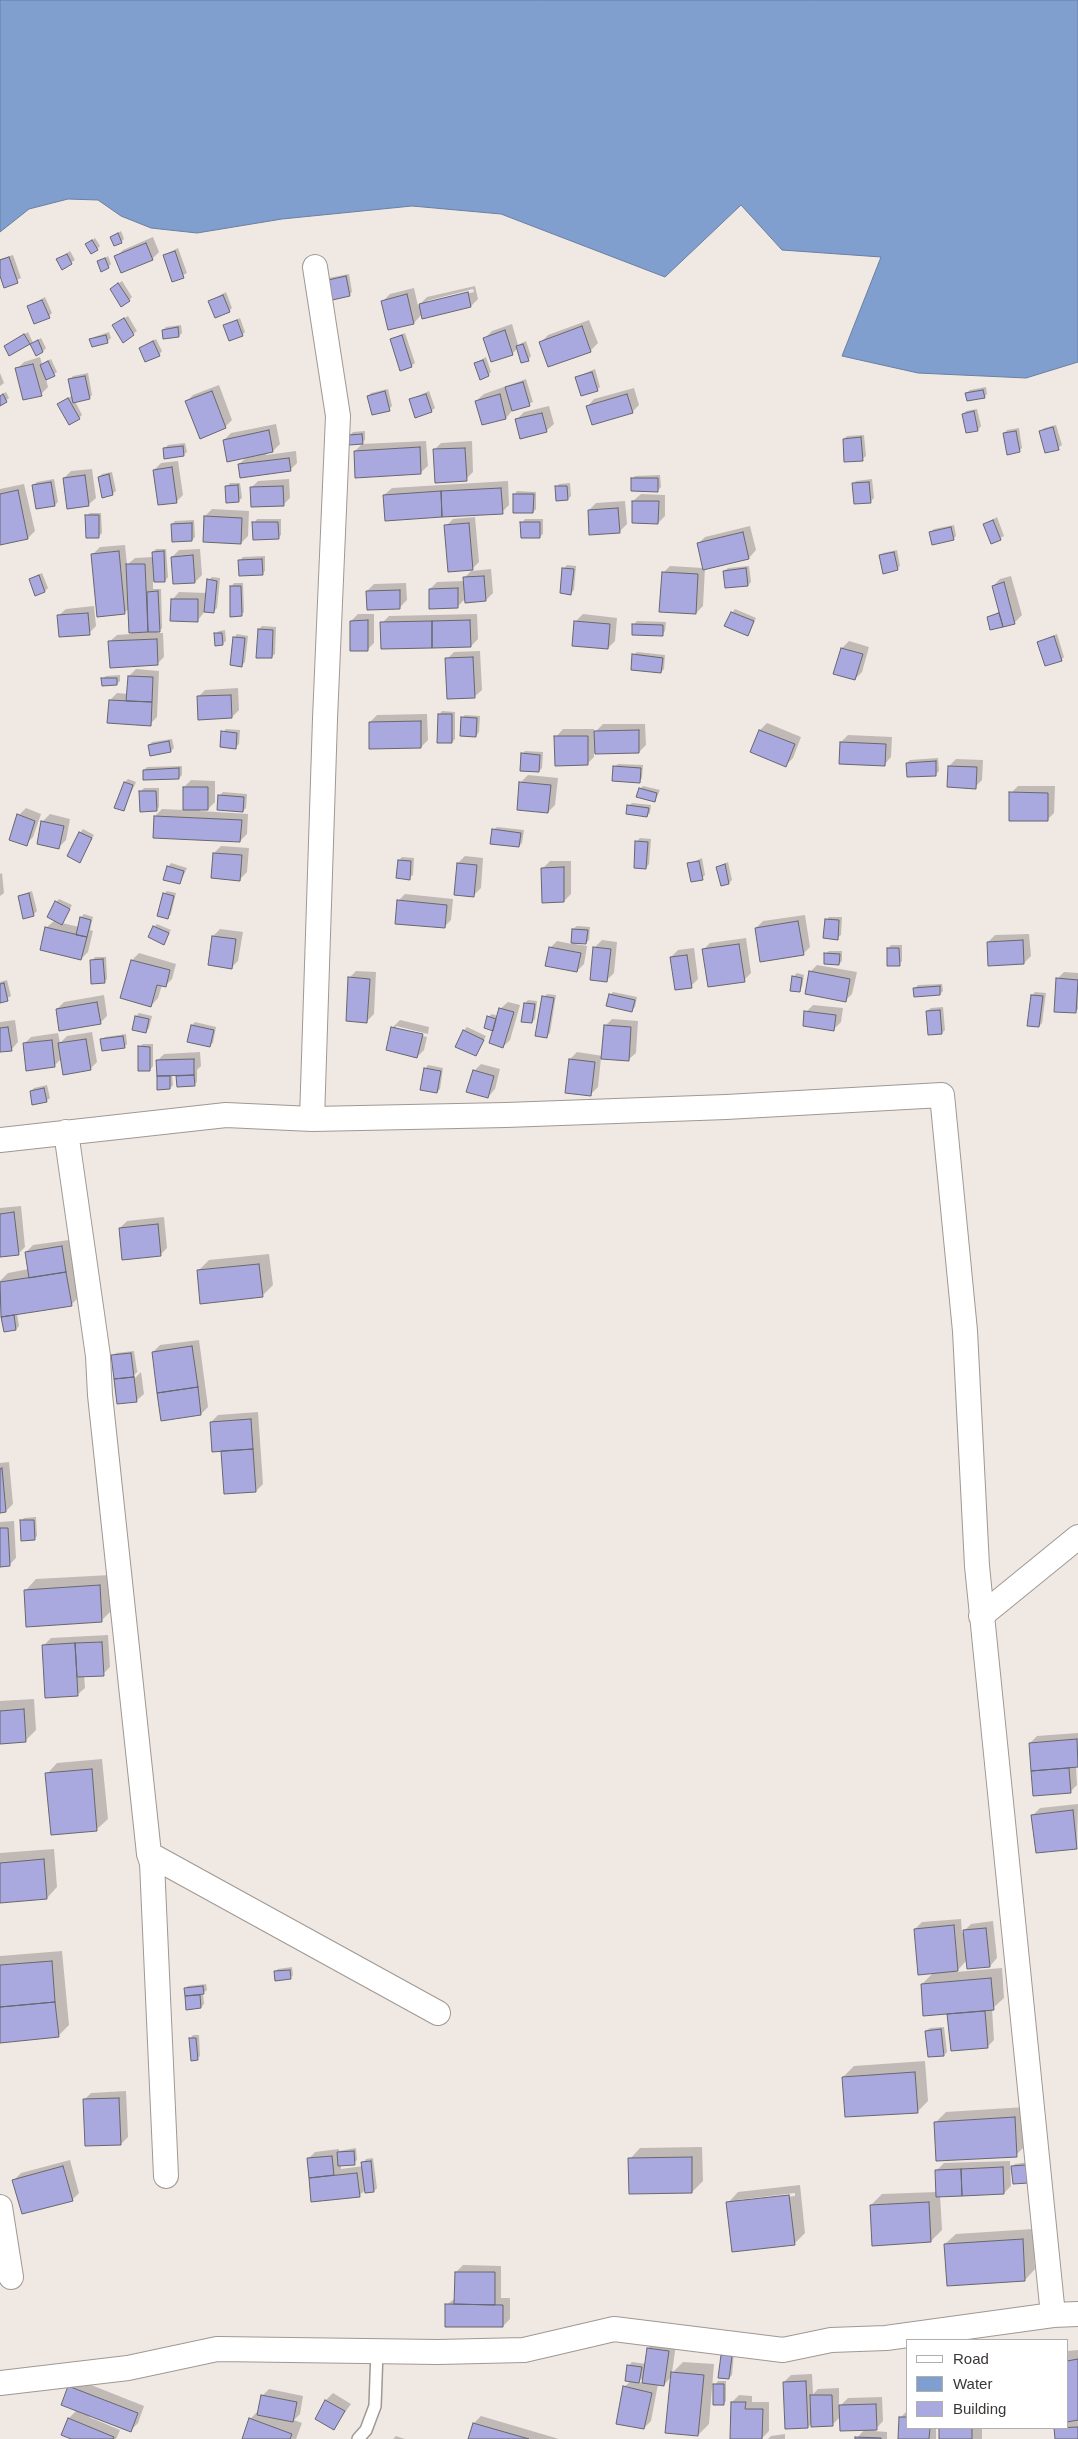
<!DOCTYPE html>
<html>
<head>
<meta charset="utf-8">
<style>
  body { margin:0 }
  #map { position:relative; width:1078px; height:2439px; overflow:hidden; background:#f0e8e3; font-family:Arial,sans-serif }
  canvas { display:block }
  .legend { position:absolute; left:906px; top:2339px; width:162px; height:90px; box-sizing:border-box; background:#fff; border:1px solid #b0afae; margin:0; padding:6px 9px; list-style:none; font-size:15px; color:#3a3735 }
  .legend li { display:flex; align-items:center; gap:10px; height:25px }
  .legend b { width:25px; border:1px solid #b0afae }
</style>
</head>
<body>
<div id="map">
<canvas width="1078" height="2439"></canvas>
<ul class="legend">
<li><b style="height:6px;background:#fff"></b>Road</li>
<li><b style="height:14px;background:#809ece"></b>Water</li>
<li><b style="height:14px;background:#a9a8df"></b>Building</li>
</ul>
</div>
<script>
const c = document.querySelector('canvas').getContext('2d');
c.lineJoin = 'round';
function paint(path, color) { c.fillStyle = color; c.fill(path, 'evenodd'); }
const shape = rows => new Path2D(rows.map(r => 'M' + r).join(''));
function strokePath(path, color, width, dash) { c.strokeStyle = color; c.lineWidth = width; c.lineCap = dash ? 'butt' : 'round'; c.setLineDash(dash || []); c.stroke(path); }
const water = shape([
  [0,0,1078,0,1078,362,1026,378,918,373,842,356,881,257,782,250,741,205,665,277,501,214,412,206,282,219,197,233,151,228,121,216,98,200,68,199,29,209,0,232,0,0]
]);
const shadow = shape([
  [121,231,124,239,121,242,112,237],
  [153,237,159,252,152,259,116,257,123,250],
  [95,238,100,246,97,249,87,244],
  [178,248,187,273,173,280,164,255],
  [70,251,75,260,62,268,58,260],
  [13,255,21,278,5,286,0,272,0,259],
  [108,256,111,264,108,267,99,262],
  [349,274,352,292,349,295,329,299,328,278],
  [122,281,132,297,129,300,115,286],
  [475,286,478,299,471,306,422,314,414,323,389,329,383,301,390,294,414,288,418,306,427,297],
  [473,289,474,292,427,303,427,301],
  [226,292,232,308,229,311,210,301],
  [45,297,52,313,49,316,28,307],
  [128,316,137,331,123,341,113,325],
  [240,318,245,332,242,335,225,325],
  [589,320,598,343,591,350,549,365,541,342,548,335],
  [512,324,518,345,526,341,531,356,528,360,518,348,512,354,485,338,492,331],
  [181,325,182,333,179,336,163,330,166,327],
  [28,332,33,343,41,338,46,348,43,351,36,355,30,342,5,346],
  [109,332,111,338,107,342,91,340,94,337],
  [405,333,415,363,411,366,392,339],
  [156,339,162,351,159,355,140,348],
  [40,357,42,364,51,359,57,372,46,379,48,387,41,394,17,369,24,362],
  [486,357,491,372,488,375,475,363],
  [595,369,600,387,597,390,576,377],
  [0,373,4,383,0,386],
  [88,373,92,395,89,398,75,401,82,415,79,418,59,404,73,395,69,380,73,376],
  [526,379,533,402,512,411,506,418,476,401,484,394],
  [219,385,232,420,225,427,186,402,193,395],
  [986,387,987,394,984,397,966,393,970,390],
  [634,388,639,405,632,412,587,407,594,399],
  [388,389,392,406,389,409,368,396,371,393],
  [429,391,435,408,431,411,411,399],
  [6,392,9,398,0,405,0,396],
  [549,406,554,424,546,431,517,419,524,412],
  [977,409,981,426,978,430,967,432,963,414,966,411],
  [276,424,280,444,273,451,266,453,266,455,296,451,297,463,290,470,239,464,247,457,224,440,231,433],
  [1056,425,1062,445,1058,448,1041,431,1044,428],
  [1019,428,1022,448,1019,451,1004,434,1007,430],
  [365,431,365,440,362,443,350,435,353,432],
  [864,435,866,456,862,459,844,439,847,436],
  [426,441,428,466,420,473,355,451,362,444],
  [472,441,473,472,466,479,434,450,441,443],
  [185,443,187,452,183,455,165,448,168,445],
  [178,461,183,495,176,502,154,470,161,463],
  [92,469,96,498,88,505,64,478,71,471],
  [112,472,116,491,112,494,99,477,102,474],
  [660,475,661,487,658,490,632,479,635,476],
  [54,479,58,502,55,505,33,485,37,482],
  [289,479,290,498,283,505,251,488,258,481],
  [872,479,874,498,870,502,853,484,856,481],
  [508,481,509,505,502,512,384,495,392,488],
  [230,483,240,483,242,498,238,501,227,487],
  [570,483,571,496,568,499,556,487,559,484],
  [24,484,35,531,28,538,0,544,0,489],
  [517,491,536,492,536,509,533,512,514,495],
  [641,494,665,495,665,516,658,523,633,501],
  [625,501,627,524,620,531,589,510,596,503],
  [212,509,249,511,248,536,241,543,205,516],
  [90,513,101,513,102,533,99,536,86,516],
  [475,517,479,562,472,569,446,526,453,519],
  [997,517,1004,536,992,543,985,524],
  [257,519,281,519,281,535,278,538,254,523],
  [525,519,543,519,543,534,539,537,522,523],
  [194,520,195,537,192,540,172,524,175,521],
  [954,525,956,536,953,539,930,532,934,529],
  [750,526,756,550,749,558,705,568,703,606,696,613,663,573,670,566,703,568,698,544,705,537],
  [125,545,127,565,135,558,153,557,153,552,156,549,166,549,168,577,165,581,153,581,153,589,161,589,162,628,157,633,163,633,164,657,157,664,109,642,117,635,131,634,130,608,124,613,93,554,100,547],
  [200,549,202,575,195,582,172,557,179,550],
  [897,550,900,566,897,569,880,556,883,553],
  [265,556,265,571,262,574,240,560,243,557],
  [567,565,576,566,574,590,571,593,563,569],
  [749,566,751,582,748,585,724,571,728,568],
  [491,569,493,593,486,600,466,598,458,606,430,589,437,582,464,581,464,578,471,571],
  [42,573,48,588,45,591,30,579],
  [1011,576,1022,615,1015,622,991,629,988,617,1000,611,993,586,1000,579],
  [212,577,220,578,217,608,214,611,205,611,198,620,172,600,179,592,207,593,209,580],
  [234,583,243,583,244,612,241,615,231,587],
  [406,583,407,600,400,607,367,591,374,584],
  [94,606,96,626,89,633,58,616,66,609],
  [735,609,756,618,748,635,732,613],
  [358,614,374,614,374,643,367,650,351,621],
  [477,614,478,639,471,646,382,623,389,616],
  [583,614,617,618,615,641,608,648,575,622],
  [637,621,666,622,665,631,662,635,634,624],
  [262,626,276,627,275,654,271,657,259,629],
  [225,630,226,641,222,644,215,634,219,631],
  [237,634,248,636,245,662,242,665,234,638],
  [1057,634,1064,657,1061,660,1039,642],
  [849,641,869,647,862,672,855,679,842,648],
  [480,651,482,690,474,697,447,659,454,652],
  [637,652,665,655,664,669,661,672,633,655],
  [136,669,159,671,157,717,150,724,110,700,117,693,128,694,129,676],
  [120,675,120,681,117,684,102,679,106,676],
  [238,688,239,710,232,717,198,697,205,690],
  [442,711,455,712,455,739,452,742,439,715],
  [427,714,428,740,421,747,370,722,377,715],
  [465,715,480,716,479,732,476,736,462,718],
  [767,723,801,737,793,758,786,765,760,730],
  [603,724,645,724,646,745,639,752,594,753,594,757,587,764,556,737,563,729,594,729,594,733],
  [226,729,240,730,239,744,236,747,223,732],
  [848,735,892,737,891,757,884,765,841,742],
  [172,739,174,748,171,751,149,745,152,742],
  [525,751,543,752,542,768,539,771,522,754],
  [938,758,939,771,936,774,907,763,910,760],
  [956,759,983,760,982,780,975,787,949,766],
  [618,764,643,765,642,778,639,782,614,767],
  [182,766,182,775,179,778,144,770,147,767],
  [528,775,558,778,555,805,548,812,521,782],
  [128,779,136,782,123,810,125,782],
  [191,780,215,781,215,802,208,809,200,809,200,811,248,814,247,834,240,841,155,816,162,809,184,810,184,787],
  [643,786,660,790,655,801,640,789],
  [1018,786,1055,786,1054,813,1047,820,1011,793],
  [144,788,159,788,159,807,156,810,140,792],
  [223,792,247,794,246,808,243,811,219,796],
  [632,803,651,805,650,813,647,816,628,806],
  [26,808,41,814,33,837,26,844,19,815],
  [50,814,70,819,66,840,59,847,38,843,43,821],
  [497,827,524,830,522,843,519,846,493,830],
  [83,829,94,835,80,861,80,833],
  [640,838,651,839,649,864,646,868,637,841],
  [221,846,249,848,247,872,240,879,214,853],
  [465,856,483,858,481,888,474,895,458,863],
  [402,857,414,858,413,875,409,878,399,860],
  [702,858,705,875,702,878,689,864],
  [550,861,571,861,571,894,564,901,543,868],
  [728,862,732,880,729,883,717,867],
  [171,863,187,868,180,883,168,867],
  [2,873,4,893,0,896,0,874],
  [32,891,37,911,33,915,19,896],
  [167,891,176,893,171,914,168,918,164,894],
  [405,894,453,899,451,920,444,927,398,901],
  [59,899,72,905,62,923,79,927,81,917,84,914,93,917,90,930,93,931,88,952,81,959,46,928,55,920,56,902],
  [805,915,810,947,803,954,756,928,763,921],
  [829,917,842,917,841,935,837,938,826,920],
  [157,924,171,930,164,943,154,927],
  [577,926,590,927,589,940,586,943,575,942,575,944,587,946,584,964,577,971,550,948,557,941,572,944,573,929],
  [220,929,243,932,238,961,231,968,213,936],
  [1029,934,1031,956,1024,963,988,942,995,935],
  [746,938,751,973,744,980,703,950,710,943],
  [602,940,617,942,614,973,607,980,595,947],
  [891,945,902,945,902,961,899,965,888,948],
  [694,948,698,979,691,986,671,957,678,950],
  [829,951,842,951,842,961,839,964,825,954],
  [139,953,176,964,172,979,165,986,162,985,158,998,151,1006,122,998,132,960],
  [95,957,106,957,107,979,104,982,92,961],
  [817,965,857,972,852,994,845,1001,810,972],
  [356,971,376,972,374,1014,367,1021,349,978],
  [1064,972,1078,973,1078,1009,1075,1012,1057,979],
  [797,973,804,975,802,987,799,990,793,977],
  [7,980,11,996,0,1002,0,982],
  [942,984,943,991,940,994,915,988,918,985],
  [613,992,637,997,635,1007,632,1010,610,995],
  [1035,992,1046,993,1042,1023,1039,1026,1032,995],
  [547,994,556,995,550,1033,546,1037,544,997],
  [104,995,107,1016,100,1023,57,1009,64,1002],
  [528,1000,537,1001,535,1019,532,1022,525,1003],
  [508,1002,520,1005,510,1040,503,1047,488,1017,492,1014,498,1016,500,1009],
  [813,1005,843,1008,841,1022,834,1029,806,1012],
  [943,1007,945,1030,942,1033,927,1011,931,1008],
  [139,1013,152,1016,149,1028,146,1032,136,1016],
  [612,1019,638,1021,636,1053,628,1060,601,1058,598,1087,591,1094,570,1059,577,1052,603,1056,605,1026],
  [15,1020,18,1042,11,1050,0,1051,0,1022],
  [400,1020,429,1027,428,1034,396,1026,396,1029,427,1037,424,1050,417,1057,387,1049,393,1027],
  [195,1022,216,1027,213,1043,209,1046,189,1041,192,1025],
  [467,1027,486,1036,476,1055,464,1030],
  [92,1032,97,1062,90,1069,62,1058,54,1066,24,1044,31,1037,58,1033,60,1043,67,1036],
  [126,1034,127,1044,124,1047,101,1040,105,1037],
  [143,1044,153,1044,153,1066,150,1070,139,1047],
  [200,1052,201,1066,197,1070,197,1082,194,1085,178,1076,180,1074,172,1074,173,1085,170,1088,159,1089,157,1061,164,1054],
  [481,1064,500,1069,495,1089,488,1097,474,1071],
  [428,1065,443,1068,440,1089,437,1092,425,1069],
  [47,1085,50,1098,46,1101,31,1091,34,1088],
  [21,1206,25,1247,18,1254,0,1256,0,1208],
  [164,1217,167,1248,160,1255,120,1228,127,1221],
  [69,1240,72,1262,77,1262,82,1294,71,1305,17,1314,19,1326,16,1329,5,1331,0,1301,0,1281,8,1273,29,1269,26,1252,33,1245],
  [269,1254,273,1285,262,1296,198,1271,209,1260],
  [199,1340,208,1407,201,1414,162,1419,153,1352,160,1345],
  [134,1351,137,1371,138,1371,133,1376,133,1380,141,1372,144,1394,136,1401,113,1356,116,1353],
  [258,1412,263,1484,256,1491,222,1450,211,1422,218,1415],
  [9,1462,13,1504,6,1511,0,1512,0,1463],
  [36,1517,37,1536,34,1539,21,1521,24,1518],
  [14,1521,16,1558,9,1565,0,1565,0,1522],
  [110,1575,112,1610,101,1621,26,1590,36,1579],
  [108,1635,110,1667,103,1674,84,1675,85,1688,77,1695,44,1645,51,1638],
  [34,1699,36,1730,25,1741,0,1743,0,1701],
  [1078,1733,1078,1766,1076,1766,1077,1785,1070,1792,1034,1795,1030,1743,1037,1736],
  [102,1759,108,1819,97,1829,47,1774,57,1763],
  [1078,1804,1077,1848,1033,1815,1040,1808],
  [54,1849,57,1887,47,1898,0,1901,0,1853],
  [961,1919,962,1933,971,1924,993,1921,997,1958,990,1966,967,1960,956,1972,1002,1968,1004,1998,992,2009,994,2040,987,2047,949,2014,951,2012,922,1984,934,1972,915,1929,922,1922],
  [62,1951,69,2025,58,2036,0,2042,0,1956],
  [292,1967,293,1975,290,1978,275,1972,278,1969],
  [206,1984,207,1990,203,1993,204,2004,201,2007,187,2009,185,1989,188,1986],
  [944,2027,947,2052,944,2055,926,2031,930,2028],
  [193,2035,199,2035,200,2056,197,2059,190,2039],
  [925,2061,928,2101,918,2111,843,2077,854,2066],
  [126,2091,128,2137,121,2144,84,2100,91,2093],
  [1025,2107,1027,2144,1016,2155,935,2123,946,2112],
  [702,2147,703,2181,692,2192,630,2159,640,2148],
  [356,2148,357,2160,354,2163,341,2165,341,2169,363,2166,363,2163,366,2159,373,2158,377,2188,374,2191,366,2189,359,2196,312,2201,308,2159,315,2152,339,2149,339,2151],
  [70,2160,79,2193,72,2200,14,2180,21,2173],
  [1010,2161,1011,2186,1004,2193,940,2195,942,2230,931,2241,871,2205,882,2194,937,2192,937,2170,944,2163],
  [1029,2162,1031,2178,1010,2169,1015,2164],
  [800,2185,805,2233,794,2244,728,2203,738,2192],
  [795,2193,795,2196,738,2202,738,2200],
  [1033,2229,1035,2269,1025,2280,945,2244,956,2234],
  [463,2265,501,2266,501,2298,510,2298,510,2319,503,2326,446,2305,456,2298,456,2272],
  [655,2341,676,2344,672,2373,683,2362,714,2364,709,2424,698,2435,671,2377,664,2385,658,2384,651,2421,644,2428,624,2387,631,2381,626,2380,629,2365,632,2362,646,2364,648,2348],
  [644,2376,643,2383,639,2382],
  [1078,2350,1078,2439,1056,2439,1055,2429,1067,2428,1067,2351],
  [725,2352,734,2353,732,2375,729,2378,720,2377,722,2355],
  [812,2374,813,2394,818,2389,839,2388,839,2407,848,2398,882,2397,883,2421,874,2431,887,2432,887,2439,856,2439,865,2429,841,2416,832,2425,812,2423,808,2427,784,2382,791,2375],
  [76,2379,144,2406,138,2423,131,2430,90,2415,89,2417,120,2430,116,2439,74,2439,62,2434,69,2418,77,2410,69,2387],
  [718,2381,726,2381,726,2401,723,2404,715,2385],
  [269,2389,303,2396,300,2414,294,2420,302,2423,296,2439,243,2439,250,2419,259,2410,262,2396],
  [333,2393,351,2404,333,2429,316,2419,326,2400],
  [739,2395,752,2396,752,2402,769,2402,769,2431,762,2438,731,2439,732,2402],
  [907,2411,907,2428,936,2428,936,2439,899,2439,900,2418],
  [481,2416,559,2439,469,2439,474,2423],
  [940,2428,982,2428,982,2439,940,2439],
  [785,2434,785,2439,768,2439,771,2436],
  [396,2436,405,2439,393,2439]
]);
const building = shape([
  [118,233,122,243,114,246,110,237,118,233],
  [92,240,98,250,91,254,85,244,92,240],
  [146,243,153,260,121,273,114,256,146,243],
  [175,251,184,278,172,282,163,255,175,251],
  [67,254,72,264,62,270,56,259,67,254],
  [9,257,18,283,4,288,0,276,0,260,9,257],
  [105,258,109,268,101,272,97,261,105,258],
  [346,276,350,296,328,301,324,281,346,276],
  [118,283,130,301,121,307,110,289,118,283],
  [468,292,471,307,422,319,419,304,468,292],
  [407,294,414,324,388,330,381,301,407,294],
  [223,295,230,312,215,318,208,301,223,295],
  [42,300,50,318,34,324,27,306,42,300],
  [124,318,134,335,123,343,112,325,124,318],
  [237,320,243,336,229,341,223,325,237,320],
  [582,326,591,352,548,367,539,342,582,326],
  [178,327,179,337,163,339,162,330,178,327],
  [505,330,513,355,491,362,483,338,505,330],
  [24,334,30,344,9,356,4,346,24,334],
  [106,335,108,343,92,347,89,339,106,335],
  [402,335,412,367,400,371,390,339,402,335],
  [38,340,43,352,36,356,30,344,38,340],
  [153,341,160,356,145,362,139,348,153,341],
  [523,344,529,361,521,363,516,346,523,344],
  [483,360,489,376,480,380,474,363,483,360],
  [48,361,55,376,46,380,40,365,48,361],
  [33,364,42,396,23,400,15,368,33,364],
  [592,372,598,391,581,396,575,377,592,372],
  [85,376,90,399,73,403,68,379,85,376],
  [523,382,530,406,512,411,505,387,523,382],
  [983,390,985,398,967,401,965,393,983,390],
  [212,391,226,428,200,439,185,401,212,391],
  [385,391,390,411,372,415,367,396,385,391],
  [3,394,7,402,0,406,0,396,3,394],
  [426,394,432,412,415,418,409,399,426,394],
  [500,394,506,419,482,425,475,401,500,394],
  [627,394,633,413,592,425,586,406,627,394],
  [68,398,80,419,69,425,57,404,68,398],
  [974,411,978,431,966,433,962,414,974,411],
  [542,413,547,432,520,439,515,419,542,413],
  [1053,427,1059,450,1045,453,1039,431,1053,427],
  [269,430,273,452,227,462,223,440,269,430],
  [1016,431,1020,452,1007,455,1003,433,1016,431],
  [362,434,363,444,349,445,349,435,362,434],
  [861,437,863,461,844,462,843,439,861,437],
  [183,446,184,456,164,459,163,448,183,446],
  [420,447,421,474,355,478,354,451,420,447],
  [465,448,467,481,435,483,433,449,465,448],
  [289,458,291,471,240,478,238,464,289,458],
  [172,467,177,503,158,505,153,470,172,467],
  [109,474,113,495,102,498,98,477,109,474],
  [85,475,89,506,67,509,63,478,85,475],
  [631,478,658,478,658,492,631,491,631,478],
  [51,482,55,506,36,509,32,485,51,482],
  [869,482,871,503,854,504,852,483,869,482],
  [238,485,239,502,226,503,225,486,238,485],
  [283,486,284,506,251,507,250,487,283,486],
  [555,486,567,486,568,500,556,501,555,486],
  [501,488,503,514,442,517,441,491,501,488],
  [18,490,28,539,0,545,0,494,18,490],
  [441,491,442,517,385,521,383,495,441,491],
  [513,494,534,494,533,513,513,513,513,494],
  [632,501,659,501,658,524,632,523,632,501],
  [618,508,620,533,589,535,588,510,618,508],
  [85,515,99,515,99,538,86,538,85,515],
  [204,516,242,518,241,544,203,542,204,516],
  [993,520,1001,540,991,544,983,524,993,520],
  [252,522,278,522,279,539,253,540,252,522],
  [520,522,540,522,540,538,521,538,520,522],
  [192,523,192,541,172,542,171,524,192,523],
  [469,523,473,570,448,572,444,525,469,523],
  [951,527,954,540,932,545,929,532,951,527],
  [743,532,749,559,703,570,697,543,743,532],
  [119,551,125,614,97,617,91,554,119,551],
  [164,551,165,582,154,582,152,552,164,551],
  [894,552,898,570,883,574,879,555,894,552],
  [193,555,195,583,173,584,171,557,193,555],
  [262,559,263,575,239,576,238,560,262,559],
  [126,564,145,564,148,632,129,633,126,564],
  [562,568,574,569,571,595,560,593,562,568],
  [746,568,748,586,725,588,723,571,746,568],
  [662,572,698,574,696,614,659,612,662,572],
  [39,575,45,592,35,596,29,579,39,575],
  [484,576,486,601,465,603,463,577,484,576],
  [207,579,217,581,214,613,204,612,207,579],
  [1004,582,1015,624,1003,627,992,586,1004,582],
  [230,586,241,586,242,616,230,617,230,586],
  [458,588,458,608,429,609,429,589,458,588],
  [400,590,400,609,367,610,366,591,400,590],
  [158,591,160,632,148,632,147,592,158,591],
  [171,599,198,599,198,622,170,621,171,599],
  [731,612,754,621,748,636,724,626,731,612],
  [88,613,90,635,59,637,57,615,88,613],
  [999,613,1003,627,990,630,987,617,999,613],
  [368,620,368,651,350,651,350,621,368,620],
  [470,620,471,647,432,648,432,621,470,620],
  [432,621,432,648,381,649,380,622,432,621],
  [574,621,610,624,608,649,572,646,574,621],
  [632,624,663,625,663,636,632,635,632,624],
  [258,629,273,630,272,658,256,658,258,629],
  [214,633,222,633,223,645,215,646,214,633],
  [1054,636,1062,661,1045,666,1037,642,1054,636],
  [233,637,245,638,242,667,230,665,233,637],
  [157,639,158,665,110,668,108,641,157,639],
  [841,648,863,654,855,680,833,674,841,648],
  [632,654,663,658,661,673,631,670,632,654],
  [473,657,475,698,447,699,445,658,473,657],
  [128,676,153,677,152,702,126,701,128,676],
  [101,678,117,678,117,685,102,686,101,678],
  [231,695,232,718,198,720,197,696,231,695],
  [109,700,152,702,151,726,107,723,109,700],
  [438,714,452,714,452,743,437,743,438,714],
  [461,717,477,718,476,737,460,736,461,717],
  [421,721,421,748,369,749,369,722,421,721],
  [639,730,639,753,595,754,594,731,639,730],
  [759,730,795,744,786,767,750,752,759,730],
  [221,731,237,733,236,749,220,747,221,731],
  [554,736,588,736,588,765,555,766,554,736],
  [169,741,171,752,150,756,148,745,169,741],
  [840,742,886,744,885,766,839,764,840,742],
  [521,753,540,755,539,772,520,771,521,753],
  [936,761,936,776,907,777,906,763,936,761],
  [613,766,641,768,640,783,612,781,613,766],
  [948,766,977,767,976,789,947,787,948,766],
  [179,768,179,779,143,780,143,770,179,768],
  [124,782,133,785,124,811,114,808,124,782],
  [519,782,551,785,548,813,517,810,519,782],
  [183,787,208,787,208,810,183,810,183,787],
  [639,788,657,793,655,802,636,797,639,788],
  [139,791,156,791,157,811,140,812,139,791],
  [1009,792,1048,793,1048,821,1009,821,1009,792],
  [218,795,244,797,243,812,217,810,218,795],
  [627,805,649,808,647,817,626,814,627,805],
  [17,814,35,821,27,846,9,840,17,814],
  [154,816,242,820,240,842,153,838,154,816],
  [41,821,64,826,59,849,37,844,41,821],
  [492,829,521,833,519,847,490,844,492,829],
  [79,832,92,838,80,863,67,856,79,832],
  [635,841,648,842,646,869,634,868,635,841],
  [213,853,242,855,240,881,211,878,213,853],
  [398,860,411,861,410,880,396,878,398,860],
  [699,861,703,880,691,882,687,863,699,861],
  [457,863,477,865,474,897,454,895,457,863],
  [725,864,729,884,721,886,716,867,725,864],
  [167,866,184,871,180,884,163,880,167,866],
  [564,867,564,902,542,903,541,868,564,867],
  [29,893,34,916,23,919,18,896,29,893],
  [163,893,174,896,168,919,157,916,163,893],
  [397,900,447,905,445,928,395,924,397,900],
  [55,901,70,909,62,925,47,917,55,901],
  [80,917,91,920,87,937,76,935,80,917],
  [825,919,839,920,838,940,823,938,825,919],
  [798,921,804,955,760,962,755,928,798,921],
  [153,926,169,933,164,945,148,937,153,926],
  [45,927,87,937,81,960,40,950,45,927],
  [572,929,588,930,586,944,571,943,572,929],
  [212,936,236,939,232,969,208,965,212,936],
  [1023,940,1024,964,988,966,987,942,1023,940],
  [739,944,745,982,708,987,702,949,739,944],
  [549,947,581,953,577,972,545,966,549,947],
  [593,947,611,949,607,982,590,980,593,947],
  [887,948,899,948,900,966,887,966,887,948],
  [824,953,840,954,839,965,824,964,824,953],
  [687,955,692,988,675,990,670,957,687,955],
  [103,959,105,983,91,984,90,960,103,959],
  [131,960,170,970,166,987,157,985,151,1007,120,998,131,960],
  [809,971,850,979,846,1002,805,994,809,971],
  [792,976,802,978,800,992,790,991,792,976],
  [348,977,370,979,367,1023,346,1021,348,977],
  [1056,978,1078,980,1076,1013,1054,1012,1056,978],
  [4,983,8,1001,0,1003,0,984,4,983],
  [940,986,940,995,914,997,913,988,940,986],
  [609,994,635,1000,632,1012,606,1006,609,994],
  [1031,995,1043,996,1039,1027,1027,1026,1031,995],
  [542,996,554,998,547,1038,535,1036,542,996],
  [97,1002,101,1024,59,1031,56,1009,97,1002],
  [524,1003,535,1004,532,1023,521,1022,524,1003],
  [499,1008,514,1012,503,1048,489,1043,499,1008],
  [940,1010,942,1034,928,1035,926,1011,940,1010],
  [804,1011,836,1015,834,1031,803,1026,804,1011],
  [135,1016,149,1019,146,1033,132,1030,135,1016],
  [487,1016,496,1019,493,1031,484,1028,487,1016],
  [191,1025,214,1030,210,1047,187,1042,191,1025],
  [604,1025,631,1027,629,1061,601,1059,604,1025],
  [8,1027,12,1051,0,1052,0,1028,8,1027],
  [391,1027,423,1034,417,1058,386,1050,391,1027],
  [463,1030,484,1040,476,1056,455,1047,463,1030],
  [123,1036,125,1048,102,1051,100,1039,123,1036],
  [86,1039,91,1070,63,1075,58,1043,86,1039],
  [52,1040,55,1067,26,1071,23,1043,52,1040],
  [138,1046,150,1047,150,1071,138,1071,138,1046],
  [194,1059,194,1075,157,1076,156,1060,194,1059],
  [569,1059,595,1062,591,1096,565,1093,569,1059],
  [424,1068,441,1071,437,1093,420,1090,424,1068],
  [473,1070,494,1076,488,1098,466,1092,473,1070],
  [194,1075,195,1086,177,1087,176,1076,194,1075],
  [157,1076,170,1076,170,1089,157,1090,157,1076],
  [44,1088,47,1102,32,1105,30,1091,44,1088],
  [14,1212,19,1255,0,1257,0,1214,14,1212],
  [158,1224,161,1256,122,1260,119,1228,158,1224],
  [62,1246,66,1272,29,1278,25,1252,62,1246],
  [259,1264,263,1297,200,1304,197,1270,259,1264],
  [66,1272,72,1306,1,1317,0,1282,66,1272],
  [14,1315,16,1330,4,1332,1,1317,14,1315],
  [192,1346,198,1387,157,1393,152,1352,192,1346],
  [131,1353,134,1377,114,1379,111,1355,131,1353],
  [134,1377,137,1402,117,1404,114,1379,134,1377],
  [198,1387,201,1415,161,1421,157,1393,198,1387],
  [251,1419,253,1449,212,1452,210,1422,251,1419],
  [253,1449,256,1492,224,1494,221,1451,253,1449],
  [2,1468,6,1512,0,1513,0,1469,2,1468],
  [20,1520,34,1520,35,1540,21,1541,20,1520],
  [0,1528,8,1528,10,1566,0,1567,0,1528],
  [100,1585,102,1622,26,1627,24,1590,100,1585],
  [102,1642,104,1676,77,1677,75,1643,102,1642],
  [75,1643,78,1696,45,1698,42,1645,75,1643],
  [24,1709,26,1742,0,1744,0,1711,24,1709],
  [1077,1739,1078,1767,1031,1771,1029,1743,1077,1739],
  [1069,1768,1071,1793,1033,1796,1031,1771,1069,1768],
  [92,1769,97,1831,51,1835,45,1773,92,1769],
  [1073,1810,1077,1849,1036,1853,1031,1815,1073,1810],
  [44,1859,47,1899,0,1903,0,1863,44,1859],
  [954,1925,958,1971,918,1975,914,1929,954,1925],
  [986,1928,990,1967,967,1969,963,1930,986,1928],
  [52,1961,55,2002,0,2007,0,1965,52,1961],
  [290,1970,291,1979,275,1981,274,1971,290,1970],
  [991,1978,994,2010,923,2016,921,1984,991,1978],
  [203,1986,204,1994,185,1996,184,1988,203,1986],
  [200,1995,201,2008,186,2010,185,1996,200,1995],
  [55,2002,59,2037,0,2043,0,2007,55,2002],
  [985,2011,988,2048,951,2051,947,2014,985,2011],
  [941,2029,944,2056,928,2057,925,2031,941,2029],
  [189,2038,196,2038,198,2060,191,2061,189,2038],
  [915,2072,918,2113,845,2117,842,2077,915,2072],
  [119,2098,121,2145,85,2146,83,2099,119,2098],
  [1015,2117,1017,2157,936,2161,934,2122,1015,2117],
  [354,2151,355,2165,338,2166,337,2152,354,2151],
  [332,2156,334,2175,309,2178,307,2158,332,2156],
  [692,2157,692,2193,629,2194,628,2158,692,2157],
  [371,2161,374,2192,365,2193,361,2162,371,2161],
  [1026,2165,1028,2183,1013,2184,1011,2166,1026,2165],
  [63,2166,73,2201,22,2214,12,2180,63,2166],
  [1003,2167,1004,2194,962,2196,961,2169,1003,2167],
  [961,2169,962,2196,936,2197,935,2170,961,2169],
  [357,2173,360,2197,311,2202,309,2178,357,2173],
  [789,2195,795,2245,732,2252,726,2202,789,2195],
  [929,2202,931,2242,872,2246,870,2205,929,2202],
  [1023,2239,1025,2281,947,2286,944,2244,1023,2239],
  [455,2272,495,2272,495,2305,454,2304,455,2272],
  [445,2304,503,2305,503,2327,445,2327,445,2304],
  [647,2348,669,2351,664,2386,642,2383,647,2348],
  [721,2355,732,2356,729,2379,718,2378,721,2355],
  [1078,2359,1078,2420,1067,2422,1067,2361,1078,2359],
  [627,2365,642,2367,639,2383,625,2381,627,2365],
  [671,2372,704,2375,698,2436,665,2433,671,2372],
  [806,2381,808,2428,785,2429,783,2382,806,2381],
  [713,2384,724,2384,724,2405,713,2405,713,2384],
  [68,2386,138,2413,131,2432,61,2405,68,2386],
  [623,2386,652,2393,644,2429,616,2424,623,2386],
  [261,2395,297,2402,293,2422,257,2415,261,2395],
  [810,2395,832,2395,833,2426,811,2427,810,2395],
  [325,2400,345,2411,334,2430,315,2419,325,2400],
  [731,2402,746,2402,745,2409,763,2409,762,2439,730,2439,731,2402],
  [876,2404,877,2430,840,2431,839,2405,876,2404],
  [899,2417,907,2417,907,2428,930,2428,929,2439,898,2439,899,2417],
  [68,2418,114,2437,113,2439,71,2439,61,2435,68,2418],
  [249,2418,292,2434,290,2439,242,2439,249,2418],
  [473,2423,529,2439,468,2439,473,2423],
  [1078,2427,1078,2439,1055,2439,1054,2428,1078,2427],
  [939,2428,972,2428,972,2439,939,2439,939,2428],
  [855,2437,881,2438,881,2439,855,2439,855,2437]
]);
const lane = shape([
  [358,2439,366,2430,375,2406,377,2351]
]);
const street = shape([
  [312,1119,325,719,338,416,315,267],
  [66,1132,98,1356,100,1395,149,1854,152,1863,166,2176],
  [0,1140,226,1115,312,1119,506,1115,726,1107,942,1095,965,1331,977,1566,1053,2315],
  [981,1616,1078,1537],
  [149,1854,438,2013],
  [0,2207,11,2277],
  [0,2383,128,2368,217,2349,438,2352,524,2350,614,2329,783,2350,831,2340,886,2338,1053,2315,1078,2314]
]);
paint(water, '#809ece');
strokePath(water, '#6b7fa0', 1);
paint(shadow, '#0003');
paint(building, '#a9a8df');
strokePath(building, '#67676e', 1);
strokePath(lane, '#a09893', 14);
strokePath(street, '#a09893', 26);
strokePath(lane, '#fff', 11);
strokePath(street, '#fff', 24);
</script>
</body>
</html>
